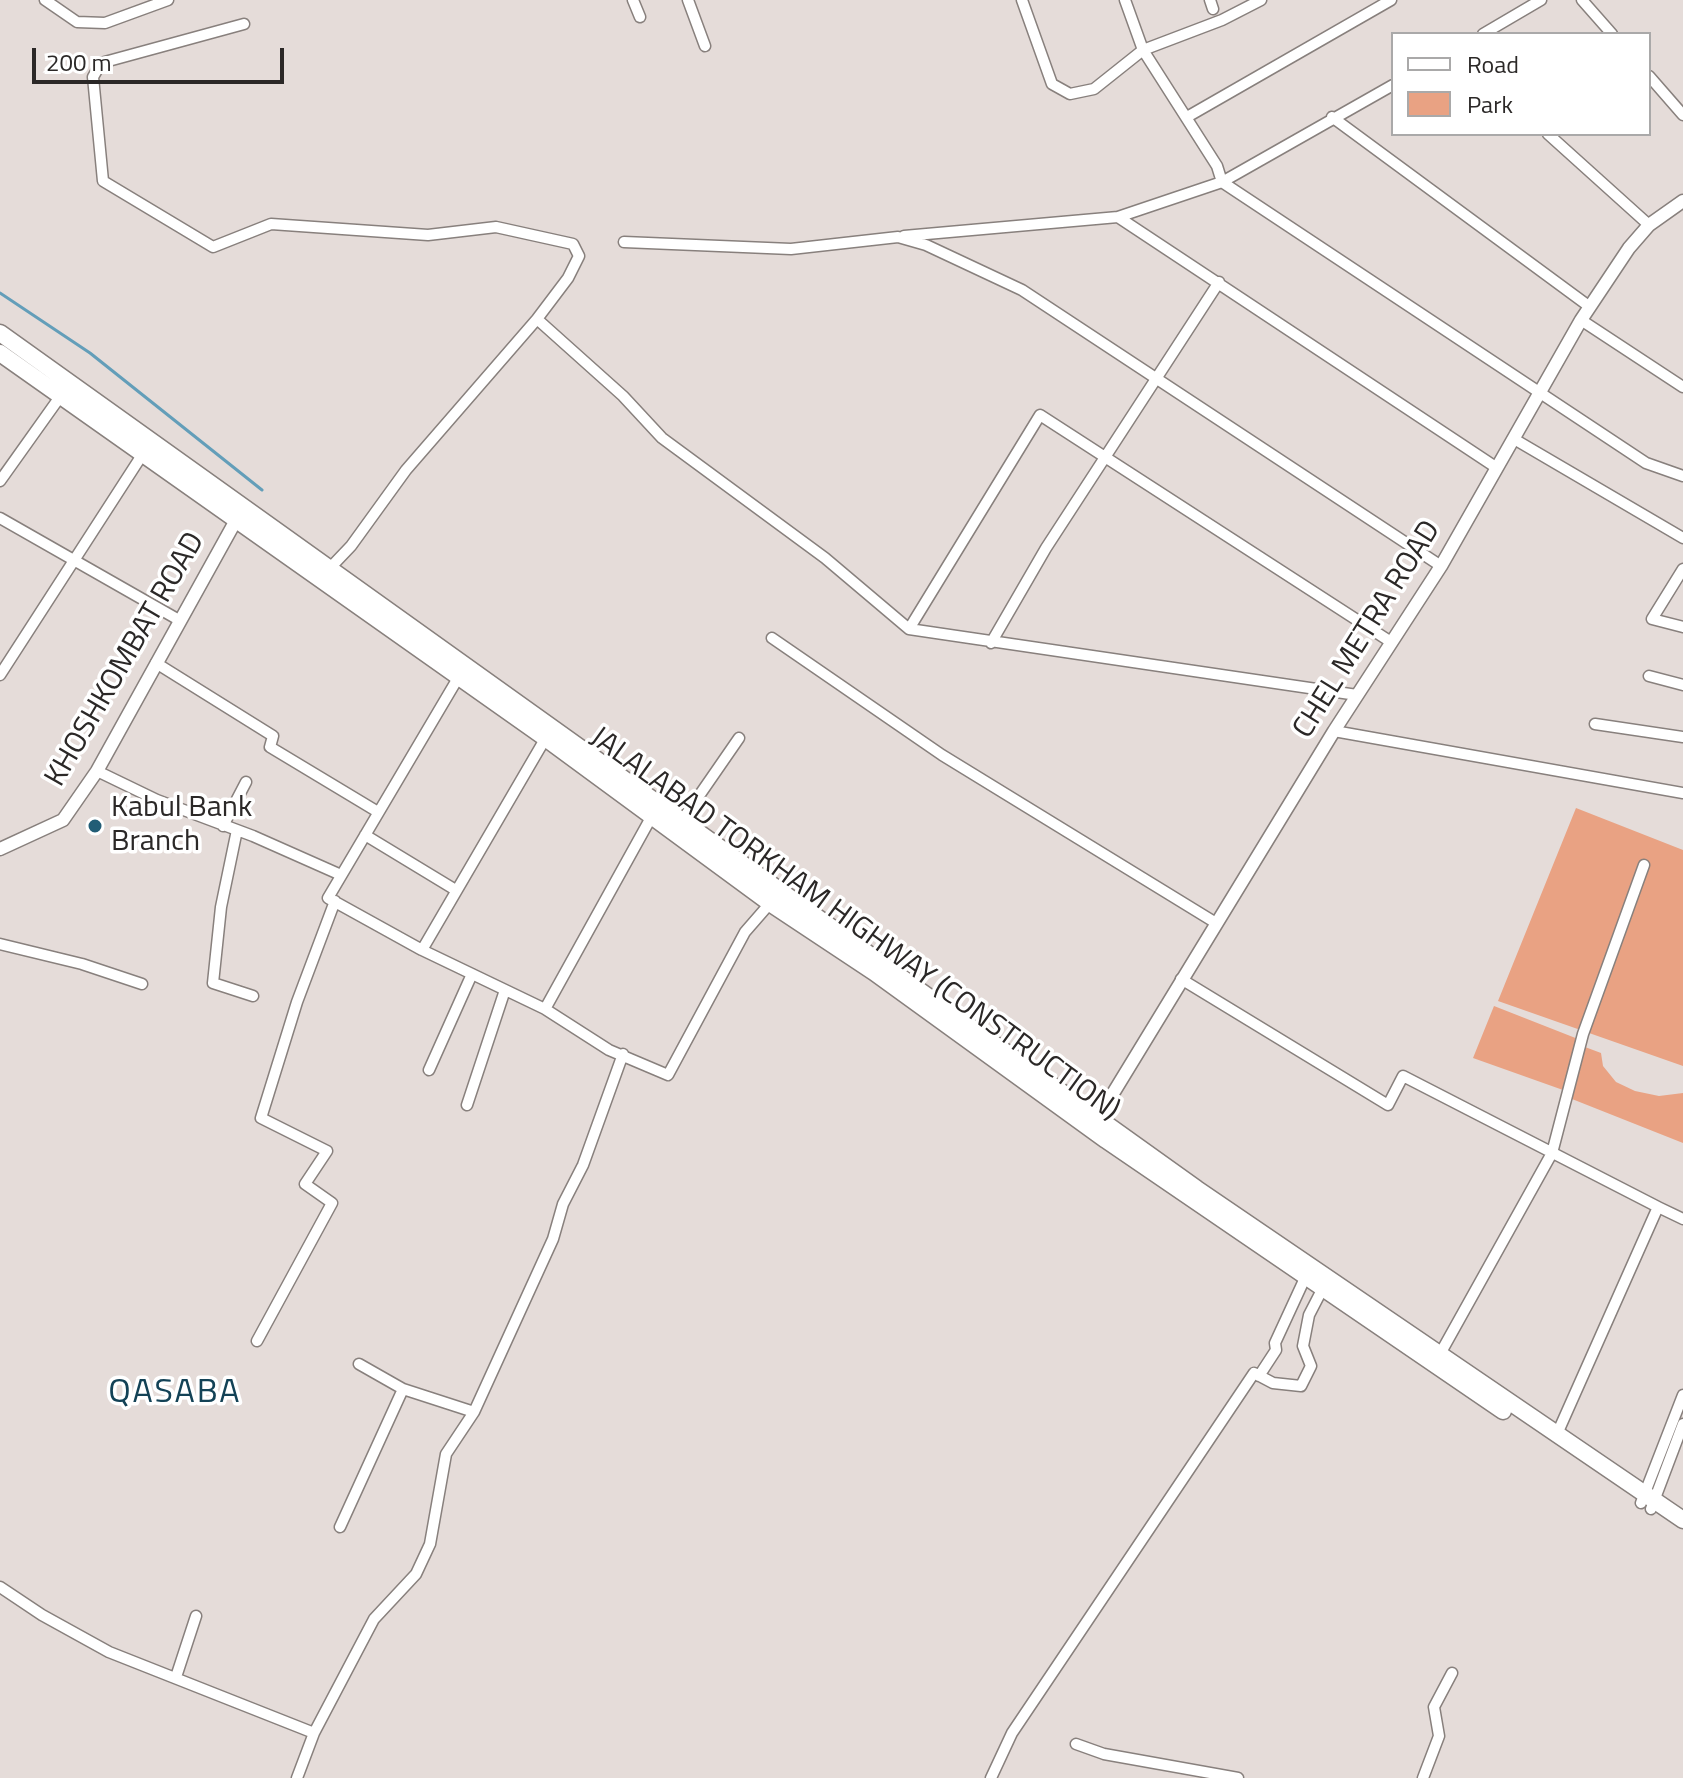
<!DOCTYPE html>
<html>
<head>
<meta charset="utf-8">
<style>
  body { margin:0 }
  #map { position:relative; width:1683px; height:1778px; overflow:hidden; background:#e5dcd9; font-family:"Titillium Web",sans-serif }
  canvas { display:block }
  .legend { position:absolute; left:1391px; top:32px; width:260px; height:104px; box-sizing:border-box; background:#fff; border:2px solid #aaa9a9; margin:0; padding:10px 14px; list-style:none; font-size:24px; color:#2b2827 }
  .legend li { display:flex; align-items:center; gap:16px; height:40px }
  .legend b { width:40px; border:2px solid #aaa9a9 }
  .scale { position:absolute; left:32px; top:48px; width:252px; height:36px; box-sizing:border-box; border:4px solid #2b2827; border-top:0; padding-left:10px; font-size:24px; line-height:28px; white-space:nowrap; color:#2b2827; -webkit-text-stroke:6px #fff; paint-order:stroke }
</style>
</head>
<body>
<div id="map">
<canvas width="1683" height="1778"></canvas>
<ul class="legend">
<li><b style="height:10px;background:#fff"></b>Road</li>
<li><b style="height:22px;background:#e9a283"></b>Park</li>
</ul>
<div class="scale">200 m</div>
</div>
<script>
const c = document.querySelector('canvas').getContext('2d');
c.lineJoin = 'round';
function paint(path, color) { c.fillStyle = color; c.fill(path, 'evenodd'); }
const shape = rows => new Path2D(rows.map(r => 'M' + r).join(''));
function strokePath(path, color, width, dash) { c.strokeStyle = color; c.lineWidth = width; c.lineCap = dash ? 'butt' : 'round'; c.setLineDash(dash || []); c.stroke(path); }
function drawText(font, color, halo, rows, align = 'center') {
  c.font = font + ' "Titillium Web",sans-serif'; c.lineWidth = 7; c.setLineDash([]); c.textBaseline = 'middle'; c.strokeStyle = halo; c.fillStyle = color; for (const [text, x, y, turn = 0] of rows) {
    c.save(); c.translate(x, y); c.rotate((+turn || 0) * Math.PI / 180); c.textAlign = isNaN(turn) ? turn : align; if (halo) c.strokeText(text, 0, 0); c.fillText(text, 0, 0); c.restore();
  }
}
const green = shape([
  [1576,808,1683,850,1683,1066,1498,1001],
  [1494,1006,1578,1039,1563,1090,1473,1058],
  [1585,1047,1601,1053,1603,1066,1616,1082,1635,1091,1659,1096,1683,1093,1683,1143,1572,1099]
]);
const stream = shape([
  [0,293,90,353,262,490]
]);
const minor = shape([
  [45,0,77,22,105,23,168,0],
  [633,0,640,17],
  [688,0,705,46],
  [1022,0,1052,84,1070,94,1094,89,1143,50,1222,20,1261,0],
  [1125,0,1143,50,1217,166,1222,182,1646,463,1683,476],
  [1210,0,1213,9],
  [1582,0,1612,34],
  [244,24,101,63,93,77,103,181,213,247,271,224,428,235,496,227,573,244,579,256,568,278,537,319,406,470,351,546,330,568],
  [1483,34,1541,0],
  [1649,76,1683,115],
  [1187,117,1391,0],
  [1332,117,1590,307],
  [1548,134,1649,225],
  [1118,217,1497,468],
  [904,236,1118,217,1222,182,1393,85],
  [624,242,791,249,898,237,926,245,1022,290,1441,566],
  [537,319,623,396,662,438,825,558,909,629,1357,695],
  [1581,320,1683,387],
  [1514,439,1683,538],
  [0,481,62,394],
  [0,518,179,620],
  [1683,569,1652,619,1683,627],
  [909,629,1040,415,1391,642],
  [772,638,942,755,1216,923],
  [991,643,1046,548,1219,282],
  [156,663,273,736,270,747,378,812],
  [461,673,328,898,422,950,545,1009,609,1050,668,1075,745,932,772,901],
  [0,675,144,452],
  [1649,676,1683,685],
  [1595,724,1683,737],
  [1334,731,1683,793],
  [97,771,157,800,253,836,341,875],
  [683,819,739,738],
  [223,826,246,782],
  [237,830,221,907,213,983,253,996],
  [365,835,454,889],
  [0,944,82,964,142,984],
  [422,950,548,734],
  [1181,979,1388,1105,1403,1076,1658,1207],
  [545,1009,653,814],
  [429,1070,472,974],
  [467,1105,505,990],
  [257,1341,332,1203,305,1184,327,1151,261,1118,297,1002,335,901],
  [1440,1354,1552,1153,1583,1034,1644,865],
  [359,1364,403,1389,474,1412],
  [1259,1376,1276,1350,1275,1343,1305,1278],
  [1557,1434,1658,1207,1683,1219],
  [1641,1503,1683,1395],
  [1651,1509,1683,1424],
  [340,1527,403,1389],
  [0,1587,42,1615,109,1652,314,1733,374,1619,416,1574,430,1544,446,1454,474,1412,553,1239,563,1204,583,1165,623,1054],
  [176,1677,196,1616],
  [1076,1744,1104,1754,1238,1778],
  [297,1778,314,1733],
  [991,1778,1012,1733,1254,1373,1273,1383,1301,1386,1311,1366,1303,1346,1309,1315,1325,1284],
  [1423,1778,1439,1736,1434,1707,1452,1673]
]);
const tertiary = shape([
  [0,849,63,820,97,771,240,513],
  [1109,1100,1334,731,1441,566,1581,320,1629,248,1649,225,1683,201]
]);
const trunk = shape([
  [0,333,1197,1189,1683,1520],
  [0,353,544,737,770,903,874,972,1106,1140,1503,1411]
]);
const markers = [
  [95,826,8,"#225d76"]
];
const streetNames = [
  ["CHEL METRA ROAD",1368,630,-58],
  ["KHOSHKOMBAT ROAD",126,660,-60],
  ["JALALABAD TORKHAM HIGHWAY (CONSTRUCTION)",854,925,36]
];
const poiNames = [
  ["Kabul Bank",111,809],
  ["Branch",111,843]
];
const quarterNames = [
  ["QASABA",175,1394]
];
paint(green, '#e9a283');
strokePath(stream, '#639eb9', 3);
strokePath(minor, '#88807d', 13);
strokePath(tertiary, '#88807d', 15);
strokePath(trunk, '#88807d', 19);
strokePath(minor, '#fff', 10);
strokePath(tertiary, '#fff', 12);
strokePath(trunk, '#fff', 16);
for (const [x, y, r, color] of markers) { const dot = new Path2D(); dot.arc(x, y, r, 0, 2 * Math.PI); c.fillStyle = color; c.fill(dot); strokePath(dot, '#fff', 3); }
drawText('30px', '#2b2827', '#fff', streetNames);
drawText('30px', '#2b2827', '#fff', poiNames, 'left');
c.letterSpacing = '2px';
drawText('34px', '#134256', '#fff', quarterNames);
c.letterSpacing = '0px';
</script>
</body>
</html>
